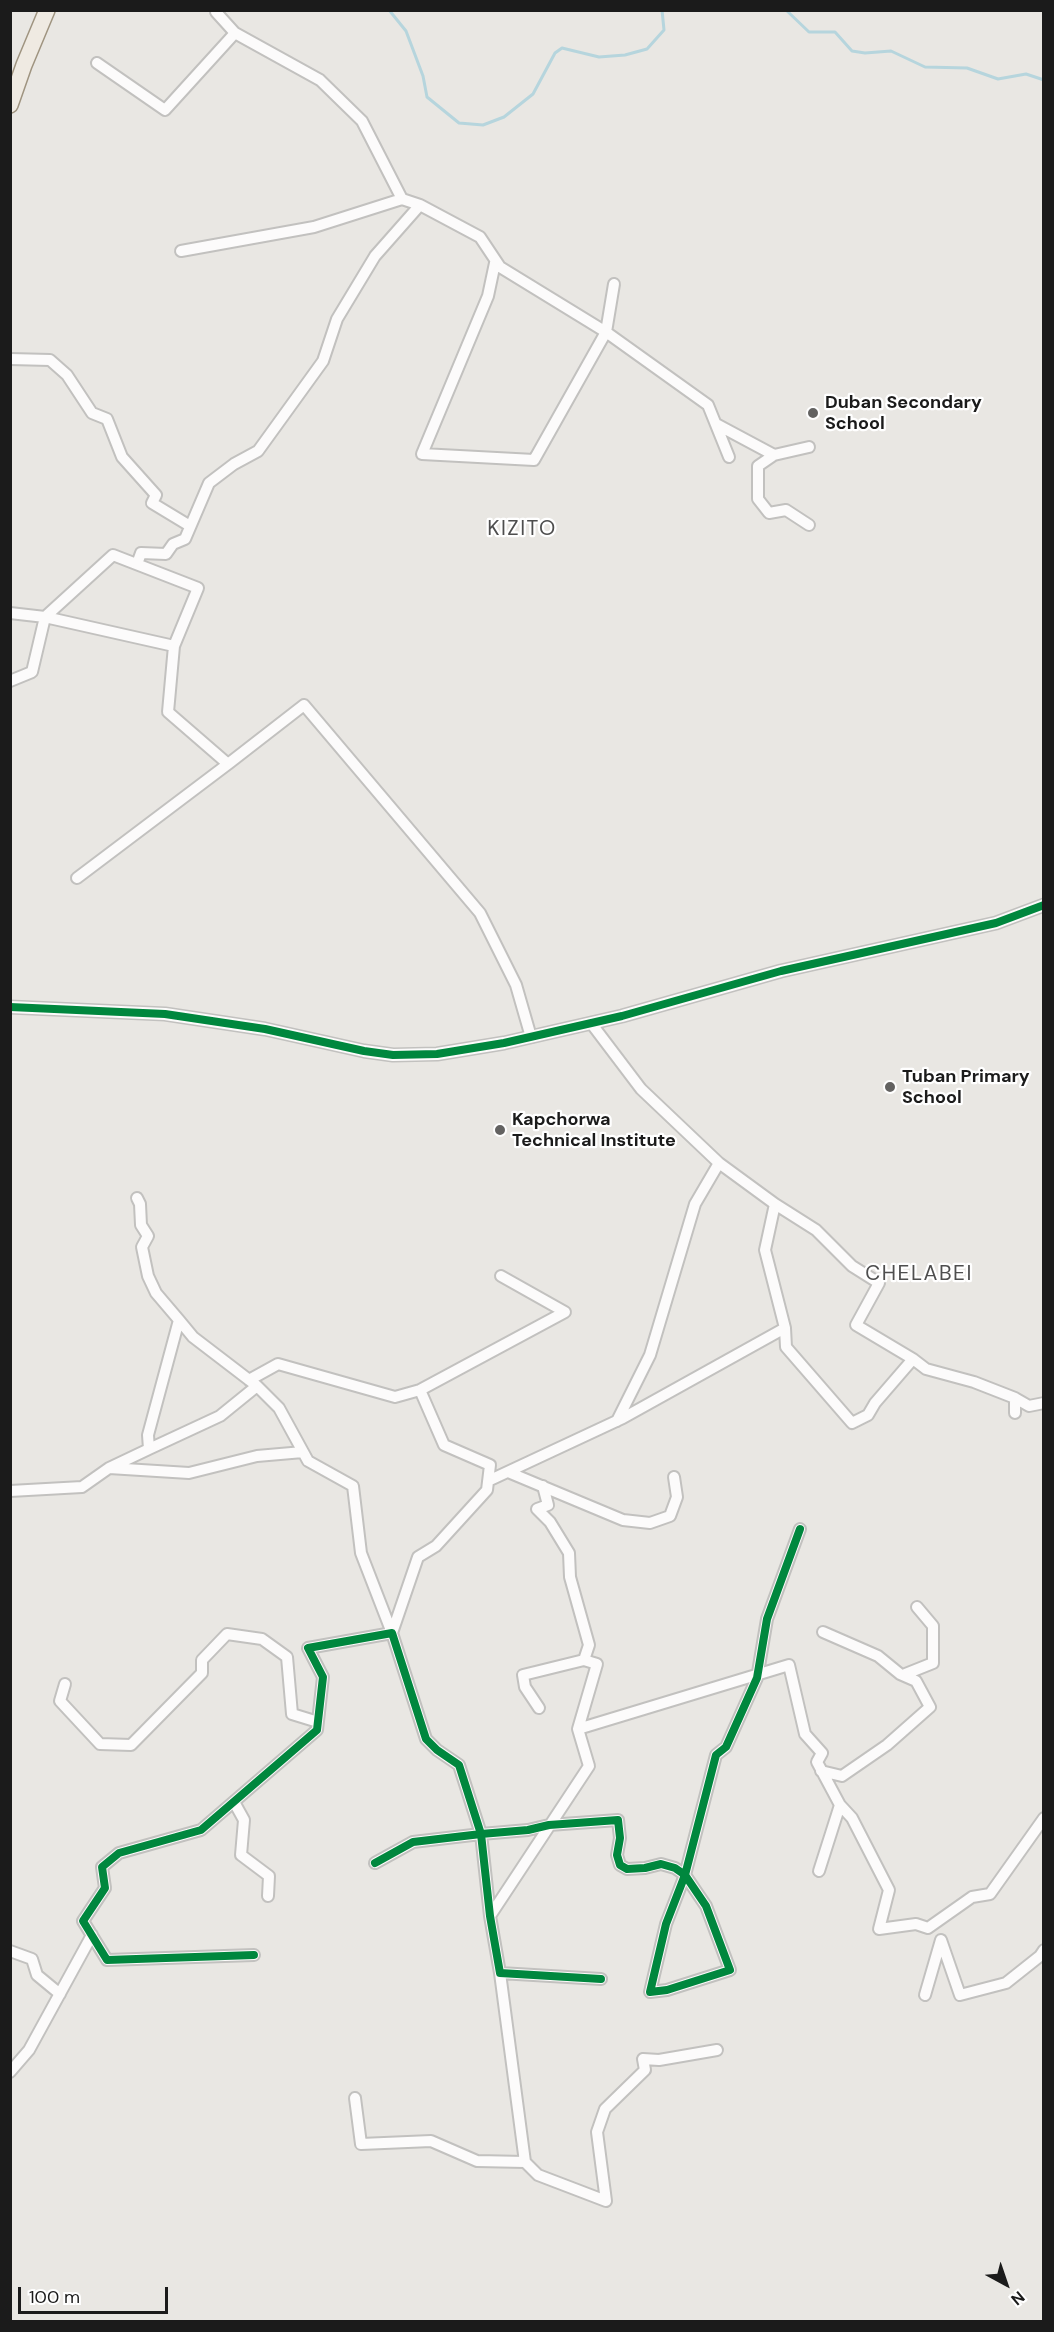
<!DOCTYPE html>
<html>
<head>
<meta charset="utf-8">
<style>
  body { margin:0 }
  #map { position:relative; width:1054px; height:2332px; overflow:hidden; background:#e9e7e3; font-family:"DM Sans",sans-serif }
  canvas { display:block }
  .frame { position:absolute; inset:0; border:12px solid #1b1b1b; pointer-events:none }
  .north { position:absolute; left:976px; top:2254px; width:60px; height:60px; -webkit-text-stroke:4px #fff; paint-order:stroke; rotate:140deg; font-size:16px; font-weight:700; line-height:24px; text-align:center; color:#1b1b1b }
  .north::after { content:''; display:block; margin:auto; width:21px; height:27px; background:#1b1b1b; clip-path:polygon(50% 0,100% 100%,50% 72%,0 100%) }
  .scale { position:absolute; left:18px; top:2287px; width:150px; height:27px; box-sizing:border-box; border:3px solid #1b1b1b; border-top:0; padding-left:8px; font-size:18px; line-height:21px; white-space:nowrap; color:#1b1b1b; -webkit-text-stroke:4px #fff; paint-order:stroke }
</style>
</head>
<body>
<div id="map">
<canvas width="1054" height="2332"></canvas>
<div class="frame"></div>
<div class="north">N</div>
<div class="scale">100 m</div>
</div>
<script>
const c = document.querySelector('canvas').getContext('2d');
c.lineJoin = 'round';
const shape = rows => new Path2D(rows.map(r => 'M' + r).join(''));
function strokePath(path, color, width, dash) { c.strokeStyle = color; c.lineWidth = width; c.lineCap = dash ? 'butt' : 'round'; c.setLineDash(dash || []); c.stroke(path); }
function drawText(font, color, halo, rows, align = 'center') {
  c.font = font + ' "DM Sans",sans-serif'; c.lineWidth = 4.5; c.setLineDash([]); c.textBaseline = 'middle'; c.strokeStyle = halo; c.fillStyle = color; for (const [text, x, y, turn = 0] of rows) {
    c.save(); c.translate(x, y); c.rotate((+turn || 0) * Math.PI / 180); c.textAlign = isNaN(turn) ? turn : align; if (halo) c.strokeText(text, 0, 0); c.fillText(text, 0, 0); c.restore();
  }
}
const stream = shape([
  [389,10,406,31,423,76,427,97,459,123,483,125,504,117,533,94,555,53,562,48,599,57,625,55,647,49,664,30,662,10],
  [786,10,809,32,835,32,852,51,865,53,891,51,925,67,967,68,998,79,1026,74,1044,80]
]);
const minor = shape([
  [216,12,235,33,320,80,362,121,402,199],
  [97,63,165,110,235,33],
  [181,251,314,227,402,199,420,205],
  [495,263,488,296,422,454,534,460,606,332,614,284],
  [10,359,50,360,67,375,92,413,107,419,122,457,156,495,152,503,190,526],
  [716,424,774,455,809,447],
  [774,455,758,466,758,499,769,513,786,510,809,525],
  [137,564,141,553,166,554,173,544,185,539,209,483,234,464,258,451,323,361,337,319,375,256,420,205,480,237,500,267,606,332,708,405,729,457],
  [10,613,45,617,174,646,198,588,113,555,45,617,32,672,10,681],
  [228,764,304,705,480,913,516,985,531,1037],
  [77,878,228,764,168,712,174,646],
  [591,1023,641,1089,719,1163],
  [137,1198,140,1204,141,1225,148,1236,142,1247,148,1276,156,1293,179,1320,193,1337,257,1386,220,1416,149,1449,148,1435,179,1320],
  [913,1359,926,1369,974,1382,1015,1398,1015,1413],
  [249,1380,278,1364,395,1397,420,1390,444,1445,490,1465,487,1490,436,1546,418,1557,392,1633,361,1553,353,1486,308,1461,279,1408,257,1386],
  [420,1390,565,1312,501,1276],
  [1015,1398,1029,1406,1044,1403],
  [617,1421,650,1355,695,1204,719,1163,775,1204,765,1250,785,1328,786,1347,852,1423,868,1415,875,1403,913,1359,856,1325,879,1283,852,1266,816,1230,775,1204],
  [109,1468,189,1473,257,1456,303,1452],
  [508,1472,623,1520,650,1523,670,1516,677,1497,674,1477],
  [488,1481,623,1418,785,1328],
  [543,1486,548,1505,537,1509,550,1522,569,1553,570,1577,589,1645,584,1660],
  [10,1491,82,1487,109,1468,149,1449],
  [903,1675,933,1663,933,1626,917,1607],
  [65,1684,60,1701,100,1744,131,1745,202,1673,202,1660,227,1634,262,1639,287,1657,292,1714,318,1722],
  [578,1729,789,1665,805,1734,822,1753,817,1762,840,1805,819,1871],
  [821,1771,842,1776,887,1745,930,1707,916,1681,900,1674,878,1656,823,1632],
  [234,1802,244,1820,241,1855,269,1876,268,1896],
  [840,1805,852,1818,889,1890,879,1929,916,1924,928,1928,972,1897,990,1894,1044,1818],
  [490,1916,589,1766,578,1729,597,1664,584,1660,523,1675,525,1687,539,1708],
  [10,1951,32,1959,37,1975,60,1994],
  [254,1955,107,1960,83,1921,105,1888,102,1867,119,1853,201,1830,317,1730,323,1677,308,1648,392,1633,426,1739,437,1750,459,1765,481,1834,413,1842,375,1863],
  [500,1973,525,2162,538,2175,606,2201,597,2132,605,2109,645,2070,643,2059,659,2060,717,2050],
  [601,1979,500,1973,490,1916,481,1834,528,1830,549,1825,618,1820,620,1838,617,1855,620,1865,627,1869,645,1868,661,1864,675,1868,685,1875,706,1906,730,1970,667,1990,650,1992,666,1924,685,1875,716,1755,726,1747,757,1678,767,1619,800,1529],
  [925,1995,941,1940,960,1995,1006,1983,1040,1956,1044,1950],
  [10,2072,29,2050,92,1935],
  [355,2098,361,2144,431,2141,477,2161,525,2162]
]);
const tertiary = shape([
  [10,1007,165,1014,265,1029,364,1051,393,1055,437,1054,504,1043,622,1016,781,971,996,923,1044,905]
]);
const primary = shape([
  [10,105,24,65,47,10]
]);
const cycleway = shape([
  [10,1007,165,1014,265,1029,364,1051,393,1055,437,1054,504,1043,622,1016,781,971,996,923,1044,905],
  [254,1955,107,1960,83,1921,105,1888,102,1867,119,1853,201,1830,317,1730,323,1677,308,1648,392,1633,426,1739,437,1750,459,1765,481,1834,413,1842,375,1863],
  [601,1979,500,1973,490,1916,481,1834,528,1830,549,1825,618,1820,620,1838,617,1855,620,1865,627,1869,645,1868,661,1864,675,1868,685,1875,706,1906,730,1970,667,1990,650,1992,666,1924,685,1875,716,1755,726,1747,757,1678,767,1619,800,1529]
]);
const markers = [
  [813,413,6,"#636261"],
  [890,1087,6,"#636261"],
  [500,1130,6,"#636261"]
];
const poiNames = [
  ["Duban Secondary",825,403],
  ["School",825,424],
  ["Tuban Primary",902,1077],
  ["School",902,1098],
  ["Kapchorwa",512,1120],
  ["Technical Institute",512,1141]
];
const quarterNames = [
  ["KIZITO",522,529],
  ["CHELABEI",919,1274]
];
strokePath(stream, '#b6d5dd', 3);
strokePath(minor, '#c2c1bf', 14);
strokePath(tertiary, '#c2c1bf', 15);
strokePath(primary, '#9f9480', 18);
strokePath(minor, '#fcfbfb', 10);
strokePath(tertiary, '#fcfbfb', 12);
strokePath(primary, '#efeae2', 15);
strokePath(cycleway, '#00873e', 8);
for (const [x, y, r, color] of markers) { const dot = new Path2D(); dot.arc(x, y, r, 0, 2 * Math.PI); c.fillStyle = color; c.fill(dot); strokePath(dot, '#fff', 2); }
drawText('bold 18px', '#1b1b1b', '#fff', poiNames, 'left');
c.letterSpacing = '1.5px';
drawText('21px', '#4e4e4e', '#fff', quarterNames);
c.letterSpacing = '0px';
</script>
</body>
</html>
